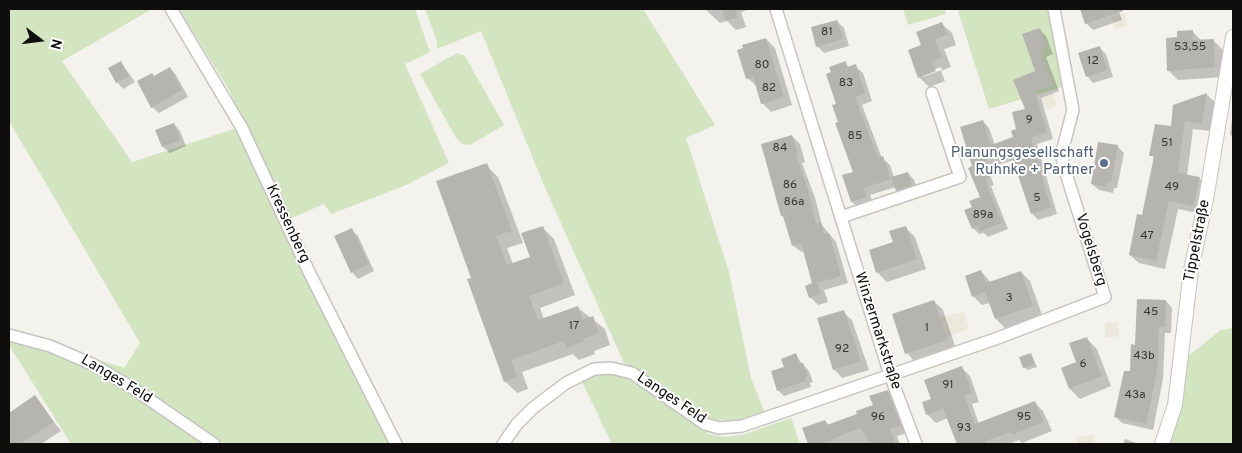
<!DOCTYPE html>
<html>
<head>
<meta charset="utf-8">
<style>
  body { margin:0 }
  #map { position:relative; width:1242px; height:453px; overflow:hidden; background:#f3f2ed; font-family:Overpass,sans-serif }
  canvas { display:block }
  .frame { position:absolute; inset:0; border:10px solid #0f0e0c; pointer-events:none }
  .north { position:absolute; left:15px; top:15px; width:50px; height:50px; -webkit-text-stroke:4px #fff; paint-order:stroke; rotate:105deg; font-size:14px; font-weight:700; line-height:20px; text-align:center; color:#0f0e0c }
  .north::after { content:''; display:block; margin:auto; width:18px; height:22px; background:#0f0e0c; clip-path:polygon(50% 0,100% 100%,50% 72%,0 100%) }
</style>
</head>
<body>
<div id="map">
<canvas width="1242" height="453"></canvas>
<div class="frame"></div>
<div class="north">N</div>
</div>
<script>
const c = document.querySelector('canvas').getContext('2d');
c.lineJoin = 'round';
function paint(path, color) { c.fillStyle = color; c.fill(path, 'evenodd'); }
const shape = rows => new Path2D(rows.map(r => 'M' + r).join(''));
function strokePath(path, color, width, dash) { c.strokeStyle = color; c.lineWidth = width; c.lineCap = dash ? 'butt' : 'round'; c.setLineDash(dash || []); c.stroke(path); }
function drawText(font, color, halo, rows, align = 'center') {
  c.font = font + ' Overpass,sans-serif'; c.lineWidth = 4; c.setLineDash([]); c.textBaseline = 'middle'; c.strokeStyle = halo; c.fillStyle = color; for (const [text, x, y, turn = 0] of rows) {
    c.save(); c.translate(x, y); c.rotate((+turn || 0) * Math.PI / 180); c.textAlign = isNaN(turn) ? turn : align; if (halo) c.strokeText(text, 0, 0); c.fillText(text, 0, 0); c.restore();
  }
}
const built = shape([
  [1124,13,1128,25,1115,29,1111,17],
  [1053,93,1057,106,1045,110,1041,97],
  [964,312,969,328,947,338,940,317],
  [1117,322,1119,336,1106,338,1105,323],
  [1093,434,1095,444,1079,444,1077,438]
]);
const green = shape([
  [9,9,152,9,62,61,132,162,237,128,342,351,392,444,71,444,9,345,9,331,124,368,140,343,9,121],
  [179,9,415,9,430,52,405,64,449,163,404,186,331,214,324,204,289,219,229,90],
  [425,9,643,9,715,125,686,138,729,272,751,378,765,413,743,420,714,420,699,414,655,379,624,363,546,190,481,31,437,49,437,41],
  [903,9,945,9,946,14,908,25],
  [963,9,1049,9,1066,86,989,109,958,11],
  [457,53,465,56,504,125,470,145,462,144,456,138,420,74],
  [1233,328,1233,444,1168,444,1186,358,1221,330],
  [604,373,620,375,639,383,709,434,724,437,742,435,791,418,800,444,612,444,581,380]
]);
const shadow = shape([
  [705,9,751,9,741,12,746,27,736,30,727,21,720,23],
  [1082,9,1118,9,1122,20,1093,30,1086,23],
  [837,21,844,28,849,46,824,53,817,46],
  [942,24,952,33,956,45,944,49,951,67,941,71,945,81,929,87,919,77,922,46],
  [941,67,942,70,922,77,922,74],
  [1040,30,1046,36,1053,54,1046,57,1059,91,1041,98,1053,139,1037,144,1057,214,1038,220,1032,213,1014,160,987,168,994,185,991,186,1008,229,988,237,984,233,979,234,973,228,973,208,981,198,973,167,983,121,989,128,995,145,1014,138,1026,109,1036,72],
  [1193,32,1202,41,1213,40,1223,50,1224,77,1178,80,1168,70,1179,38],
  [766,39,775,48,792,105,771,112,762,103,757,86,747,78],
  [1099,47,1106,54,1113,77,1093,83,1087,76],
  [121,63,135,82,123,89,117,82],
  [845,63,850,68,855,66,863,73,872,101,862,105,882,158,890,165,894,177,908,173,914,180,918,192,903,197,896,187,870,195,874,205,860,209,852,202,844,176,854,172,840,123,837,104],
  [170,68,176,75,188,97,159,113,152,107,154,77],
  [1206,94,1215,102,1211,131,1193,129,1187,176,1199,178,1208,187,1202,214,1178,209,1165,269,1139,263,1130,255,1143,216,1155,159,1151,155,1172,128],
  [1233,112,1233,138,1230,134],
  [174,124,180,131,186,146,170,153,163,147],
  [792,136,800,144,805,162,802,163,815,198,822,225,836,242,848,283,824,290,828,302,818,305,810,297,814,284,804,251,801,252,793,245,786,219,782,216],
  [1117,146,1124,153,1117,188,1114,188,1113,193,1099,190,1092,184],
  [486,165,498,177,523,243,507,248,513,264,532,258,542,227,554,239,575,295,540,308,544,319,578,308,605,329,610,345,594,351,595,354,579,360,573,354,522,372,528,389,517,393,505,381,473,278],
  [905,227,915,237,926,269,887,282,877,272],
  [351,230,358,236,374,271,358,279,352,272],
  [981,271,991,283,1021,272,1030,281,1042,315,1005,328,996,319,990,303,982,305,973,296],
  [934,301,943,310,956,349,916,363,907,353],
  [1166,301,1172,308,1171,333,1165,333,1163,379,1153,430,1122,423,1116,417,1132,372,1136,346],
  [843,312,852,320,869,370,842,378,834,369],
  [1087,339,1097,349,1111,386,1080,399,1070,389,1063,368,1078,363],
  [1031,354,1037,367,1027,370,1024,367],
  [795,355,809,371,813,382,810,383,811,387,784,396,778,390,786,368],
  [962,368,970,376,979,402,972,404,979,424,1034,402,1043,411,1052,431,1022,443,1019,440,1008,444,958,444,948,418,936,423,927,414,933,400],
  [887,391,894,398,907,433,897,436,900,444,809,444,803,429,825,421,829,425,858,415,874,406],
  [35,397,61,431,41,444,9,444,9,414],
  [1125,439,1139,444,1123,444]
]);
const building = shape([
  [722,9,735,9,737,18,726,21],
  [1080,9,1123,9,1123,11,1085,24],
  [837,20,843,39,816,47,811,27],
  [942,22,947,35,935,39,942,58,932,61,936,71,918,78,908,50,921,45,916,32],
  [1040,28,1047,48,1040,50,1053,84,1035,91,1047,133,1031,137,1051,208,1031,214,1010,152,982,162,989,178,985,179,1002,223,980,231,978,226,972,229,964,210,972,207,969,201,980,197,968,168,972,166,960,127,983,120,991,145,1013,137,1011,131,1016,129,1012,112,1025,109,1013,80,1035,71,1022,34],
  [1193,30,1193,40,1214,39,1215,67,1167,71,1166,38,1177,37,1177,31],
  [766,38,784,97,761,104,753,77,746,79,737,50,743,48,742,45],
  [1100,46,1107,70,1086,77,1078,53],
  [121,61,129,76,116,83,108,68],
  [846,61,847,67,856,64,865,94,855,97,878,158,883,156,891,179,864,188,867,197,851,202,842,175,853,172,835,123,838,122,832,105,836,104,826,74,831,72,829,67],
  [170,67,182,90,151,108,137,81,152,73,154,76],
  [1207,93,1202,124,1185,121,1178,173,1200,177,1193,206,1169,201,1156,261,1129,255,1137,214,1142,215,1154,156,1149,156,1155,124,1171,126,1173,105],
  [174,123,181,140,162,147,155,130],
  [792,135,798,155,796,156,808,189,816,224,821,222,824,234,829,233,841,276,817,283,821,294,809,298,805,286,812,283,801,243,792,246,783,216,781,216,761,144],
  [1098,142,1118,145,1111,182,1108,182,1107,187,1091,184],
  [487,163,512,231,496,236,507,265,530,257,521,233,543,226,564,283,529,296,538,320,578,306,583,320,593,316,599,333,583,339,584,342,566,348,564,341,511,360,517,377,504,382,467,279,471,278,436,181],
  [908,172,912,185,896,191,891,177],
  [906,226,917,259,876,273,869,250,893,242,889,231],
  [352,228,369,264,351,273,334,236],
  [981,270,986,283,1021,271,1033,306,995,319,985,292,972,297,965,276],
  [1137,299,1166,300,1165,327,1159,327,1157,371,1146,424,1114,417,1124,371,1130,371,1131,344,1135,345],
  [934,300,948,340,905,354,892,314],
  [844,310,861,361,833,370,817,318],
  [1087,337,1102,376,1069,389,1061,368,1076,362,1069,343],
  [796,353,800,364,803,363,808,376,805,377,806,381,777,391,771,371,784,367,781,359],
  [1031,353,1035,364,1023,368,1019,357],
  [962,366,972,393,964,396,975,424,1035,401,1044,422,1012,435,1011,432,986,441,987,444,957,444,943,409,926,415,922,402,931,399,924,380],
  [888,390,901,425,890,429,896,444,870,444,861,428,832,439,833,441,824,444,808,444,802,428,825,420,827,425,857,414,856,411,873,405,869,396],
  [35,395,54,422,20,444,9,444,9,413]
]);
const minor = shape([
  [171,9,242,128,309,272,396,444],
  [776,9,890,375,916,444],
  [841,217,960,177,932,93],
  [9,335,50,346,92,364,131,387,214,444],
  [503,444,517,424,533,408,566,383,594,369,611,368,632,373,705,424,719,428,742,426,998,338,1105,297,1063,164,1062,152,1073,110,1054,9]
]);
const tertiary = shape([
  [1162,444,1175,405,1191,270,1206,199,1233,37]
]);
const markers = [
  [1104,163,5,"#5c6f8a"]
];
const numberNames = [
  ["81",827,33],
  ["53,55",1190,48],
  ["12",1093,62],
  ["80",762,66],
  ["83",846,84],
  ["82",769,89],
  ["9",1029,121],
  ["85",855,137],
  ["51",1167,144],
  ["84",780,149],
  ["86",790,186],
  ["49",1172,188],
  ["5",1037,199],
  ["86a",794,203],
  ["89a",983,216],
  ["47",1147,237],
  ["3",1009,299],
  ["45",1151,313],
  ["17",574,327],
  ["1",927,329],
  ["92",842,350],
  ["43b",1144,357],
  ["6",1083,365],
  ["91",948,386],
  ["43a",1135,396],
  ["96",878,418],
  ["95",1024,418],
  ["93",964,429]
];
const serviceNames = [
  ["Planungsgesellschaft",1094,154],
  ["Ruhnke + Partner",1094,171]
];
const streetNames = [
  ["Kressenberg",287,224,65],
  ["Tippelstraße",1198,241,-79],
  ["Vogelsberg",1090,250,73],
  ["Winzermarkstraße",877,331,72],
  ["Langes Feld",116,380,31],
  ["Langes Feld",671,399,34]
];
paint(built, '#ece8dc');
paint(green, '#d3e4c1');
paint(shadow, '#0003');
paint(building, '#b6b4af');
strokePath(minor, '#c6c4c0', 14);
strokePath(tertiary, '#c6c4c0', 16);
strokePath(minor, '#fff', 11);
strokePath(tertiary, '#fff', 14);
for (const [x, y, r, color] of markers) { const dot = new Path2D(); dot.arc(x, y, r, 0, 2 * Math.PI); c.fillStyle = color; c.fill(dot); strokePath(dot, '#fff', 2); }
drawText('12px', '#393835', null, numberNames);
drawText('15px', '#4e5e75', '#fff', serviceNames, 'right');
drawText('15px', '#0f0e0c', '#fff', streetNames);
</script>
</body>
</html>
